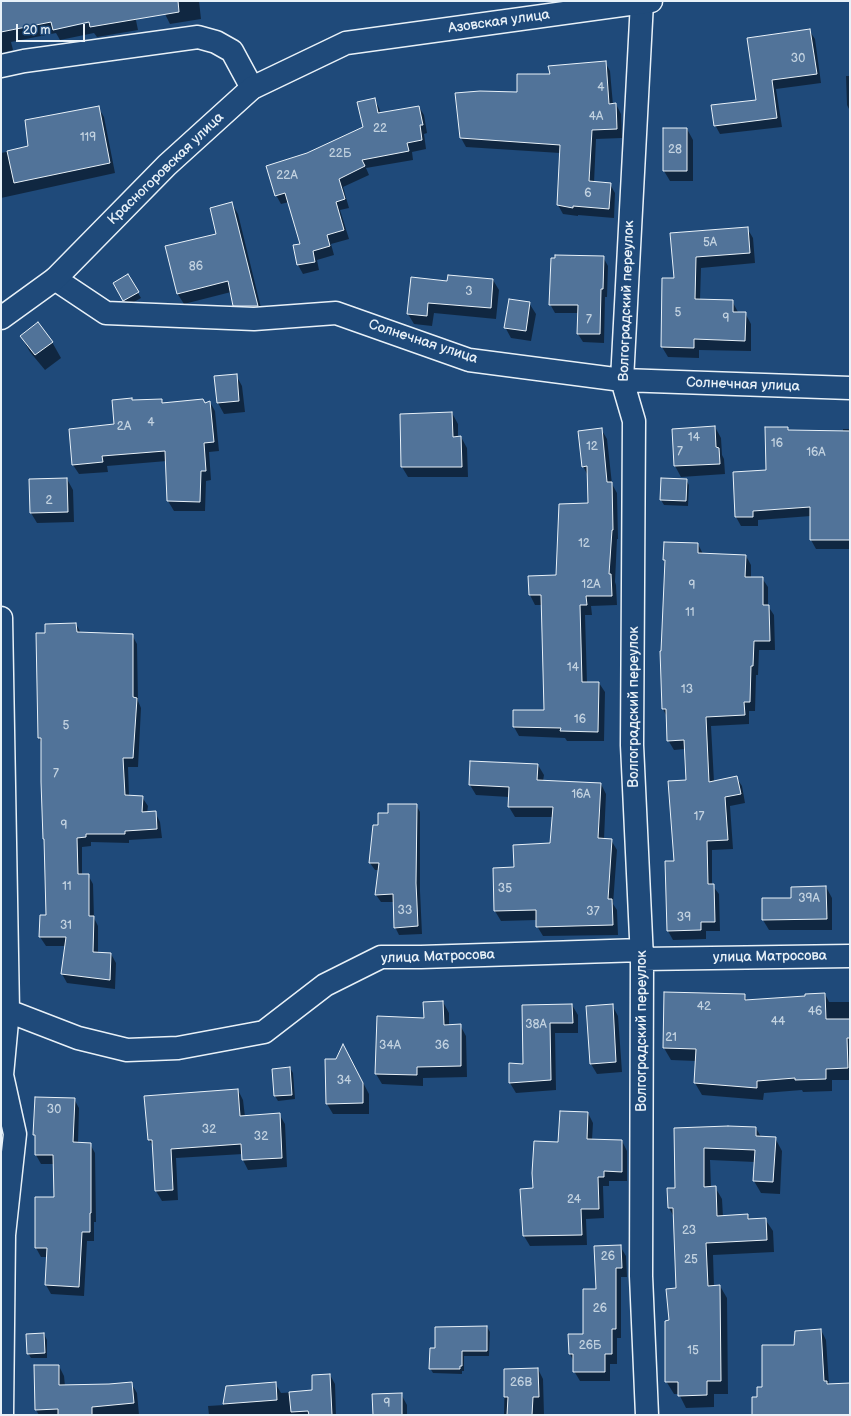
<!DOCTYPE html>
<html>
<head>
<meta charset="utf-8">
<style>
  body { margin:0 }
  #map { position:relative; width:851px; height:1416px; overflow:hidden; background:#1f4a7a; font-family:"Balsamiq Sans",sans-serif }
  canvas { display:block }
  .frame { position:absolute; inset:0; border:2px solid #e8f1f8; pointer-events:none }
  .scale { position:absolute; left:16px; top:24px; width:69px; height:18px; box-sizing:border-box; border:2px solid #e8f1f8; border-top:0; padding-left:5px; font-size:12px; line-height:14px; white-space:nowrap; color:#e8f1f8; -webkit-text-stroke:3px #1f4a7a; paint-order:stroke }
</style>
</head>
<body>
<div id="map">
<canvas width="851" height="1416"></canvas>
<div class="frame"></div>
<div class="scale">20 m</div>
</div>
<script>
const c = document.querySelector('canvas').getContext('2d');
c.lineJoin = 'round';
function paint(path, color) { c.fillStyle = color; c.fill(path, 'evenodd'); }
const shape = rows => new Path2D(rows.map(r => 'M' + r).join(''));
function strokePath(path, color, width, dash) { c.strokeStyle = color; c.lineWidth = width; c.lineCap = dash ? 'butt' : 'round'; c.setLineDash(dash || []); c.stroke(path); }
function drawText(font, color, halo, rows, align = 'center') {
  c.font = font + ' "Balsamiq Sans",sans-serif'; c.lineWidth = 4; c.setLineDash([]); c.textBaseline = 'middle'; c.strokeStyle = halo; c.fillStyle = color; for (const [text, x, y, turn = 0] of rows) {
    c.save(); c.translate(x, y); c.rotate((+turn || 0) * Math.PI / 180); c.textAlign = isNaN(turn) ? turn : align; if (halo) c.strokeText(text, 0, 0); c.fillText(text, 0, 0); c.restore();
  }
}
const shadow = shape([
  [1,1,132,1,138,30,97,37,94,33,60,40,56,33,11,42,13,50,1,53],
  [93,20,94,22,54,30,54,28],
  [163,1,199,1,201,19,170,24,165,14],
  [809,30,815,39,821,83,776,89,782,127,720,134,715,125,757,101,748,39],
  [605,62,610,71,613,105,616,104,621,114,622,138,596,139,594,183,610,184,615,193,614,218,578,215,578,216,563,214,558,205,560,153,466,147,461,138,518,93,551,75],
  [846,76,850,76,850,111,847,105],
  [374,99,379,108,381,114,419,107,424,115,427,133,424,134,426,149,412,152,413,160,366,168,369,175,343,187,349,208,340,210,349,239,331,244,334,255,317,260,319,270,303,274,298,265,294,246,301,245,289,202,281,204,276,195,307,153,364,128],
  [98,107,104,117,115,173,1,198,1,153,30,147],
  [687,129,693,140,693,181,670,181,664,171],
  [232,204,238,214,263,316,241,316,234,305,231,292,184,304,177,293,217,235],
  [747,228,753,238,755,263,701,268,700,300,732,301,738,312,745,313,751,324,751,351,699,350,699,358,668,357,662,347,675,279,672,234],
  [603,257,608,266,607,297,605,297,604,343,583,342,578,334,579,313,555,313,550,304,556,259],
  [127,275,141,298,127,306,114,284],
  [493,280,499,290,496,319,434,313,432,326,414,324,408,314,448,282],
  [529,303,536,314,531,341,511,338,505,327],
  [21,336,52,342,61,358,45,370,30,352],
  [236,375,242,386,245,412,224,414,218,403,215,377],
  [162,400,163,404,204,404,210,402,215,411,219,451,209,452,211,480,206,481,205,511,174,511,168,501,167,461,107,466,108,472,79,474,73,465,115,425,132,401],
  [452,413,458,424,458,437,461,437,467,448,468,477,408,477,402,467],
  [715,427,721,438,722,455,724,459,725,474,681,477,675,466,673,430],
  [788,428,790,431,843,432,843,429,850,429,850,549,816,549,811,540,811,516,758,520,758,526,741,526,736,517,734,473,767,471],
  [601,429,607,439,612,484,617,493,618,539,617,539,615,582,616,585,617,605,591,606,592,615,585,615,587,683,599,683,605,692,604,741,567,741,565,738,519,736,514,727,545,711,542,605,535,605,530,595,529,577,557,576,589,504,588,476,583,466],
  [67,479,73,490,74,522,37,523,31,513],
  [686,480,689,485,688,506,664,505,661,500],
  [665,543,698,544,703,554,746,556,751,565,751,578,762,578,768,587,768,606,774,615,775,650,759,650,758,675,756,675,755,711,749,711,749,724,711,726,714,782,736,777,742,786,745,803,730,806,733,849,712,850,712,885,719,894,720,931,706,931,706,939,673,940,668,931,675,862,687,781,685,749,674,750,668,740,667,717,663,709,666,564,664,560],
  [76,624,81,633,132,635,137,644,138,701,141,708,138,767,128,767,129,796,142,797,148,806,147,813,155,812,160,822,162,838,129,840,129,843,91,842,91,846,82,847,82,875,88,875,93,884,94,918,98,926,98,954,111,954,116,963,115,989,67,983,62,974,66,946,46,946,40,937,47,916,46,842,44,839,42,744,39,738,46,634],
  [538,765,544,775,543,781,601,784,606,794,604,839,611,840,617,850,613,904,617,910,618,935,543,936,537,926,537,920,501,921,495,911,494,869,515,868,551,844,553,817,515,817,509,807,509,797,476,795,470,785],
  [416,805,420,812,420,891,422,934,399,935,395,927,394,902,381,902,376,895,379,870,375,870,370,863,379,826,389,814],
  [826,887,832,898,832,930,769,930,763,920,792,899],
  [665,993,744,995,748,1001,825,994,829,1002,850,1002,850,1080,832,1080,832,1091,803,1092,802,1090,764,1093,763,1100,702,1095,695,1083,696,1061,671,1060,664,1048],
  [443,1002,449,1013,449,1026,460,1025,466,1036,467,1077,423,1078,423,1086,382,1084,376,1074,425,1019],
  [572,1005,578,1015,578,1033,555,1033,556,1090,516,1093,510,1083,524,1065,523,1006],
  [612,1005,618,1016,622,1072,597,1074,591,1064],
  [349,1056,369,1094,369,1114,333,1114,327,1104,337,1060],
  [290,1068,293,1073,295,1099,278,1101,275,1096],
  [238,1090,243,1100,245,1117,279,1114,285,1124,287,1167,248,1170,243,1160,243,1154,176,1158,178,1200,162,1201,156,1191,154,1147,149,1140],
  [74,1099,79,1108,78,1143,90,1144,95,1153,96,1222,94,1222,94,1241,87,1241,84,1296,51,1294,46,1285,47,1257,41,1257,36,1248,55,1198,54,1164,41,1164,36,1155,36,1138,34,1135],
  [588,1113,593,1123,592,1140,622,1141,627,1151,627,1181,609,1181,609,1186,603,1186,604,1218,586,1219,587,1245,530,1246,524,1236,534,1189,559,1143],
  [756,1128,761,1137,775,1138,782,1151,780,1194,761,1193,754,1181,755,1162,710,1160,711,1187,715,1187,722,1199,723,1217,748,1215,750,1219,765,1219,773,1231,774,1252,713,1255,714,1286,720,1286,727,1298,728,1394,714,1394,714,1407,686,1408,679,1394,674,1394,666,1381,670,1321,677,1289,674,1217,669,1208,676,1189,675,1129],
  [620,1246,626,1256,627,1277,621,1277,621,1338,617,1338,617,1364,610,1364,610,1381,580,1381,574,1371,574,1362,570,1354,569,1335,584,1335,597,1290],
  [487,1327,490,1332,489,1356,464,1356,464,1371,462,1371,462,1374,433,1373,430,1368],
  [821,1330,826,1340,829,1385,850,1384,850,1415,753,1415,758,1398,763,1388],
  [44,1334,47,1340,47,1358,31,1358,28,1353],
  [59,1366,64,1376,65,1386,109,1385,131,1383,137,1393,139,1415,39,1415,36,1410],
  [538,1369,543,1379,544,1415,504,1415,505,1370],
  [330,1375,335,1384,336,1415,209,1415,208,1406,224,1405,227,1387,275,1383,281,1393,313,1391],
  [401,1394,407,1405,407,1415,374,1415],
  [598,1414,599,1415,575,1415]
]);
const building = shape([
  [1,1,178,1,179,12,90,27,89,22,53,30,51,22,1,32,1,1],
  [810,29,817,74,772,80,777,118,714,126,711,105,756,100,747,38,810,29],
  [606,61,609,104,616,103,617,129,592,130,589,181,611,183,609,209,573,206,573,208,557,205,560,145,460,138,455,93,480,91,517,92,517,74,550,74,548,66,606,61],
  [375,98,378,113,419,106,423,125,420,125,422,140,407,143,409,151,362,160,365,166,339,179,345,199,336,202,344,230,327,235,330,246,313,251,315,262,297,265,293,245,300,244,285,193,275,196,266,166,307,153,363,127,357,102,375,98],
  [99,106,110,163,14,183,7,151,28,146,25,120,99,106],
  [663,128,687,128,687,171,663,171,663,128],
  [232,202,258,306,233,306,228,281,177,294,165,246,216,234,210,208,232,202],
  [748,227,750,253,696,257,695,299,733,300,733,312,746,312,745,341,694,339,694,348,661,347,662,278,674,278,670,233,748,227],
  [555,255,604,256,603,289,601,289,600,334,577,334,578,305,549,305,551,258,555,258,555,255],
  [128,274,139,292,123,301,113,283,128,274],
  [448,275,493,279,491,308,428,303,427,316,407,314,411,277,447,281,448,275],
  [509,299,530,302,526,331,504,328,509,299],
  [38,322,53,342,35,355,20,336,38,322],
  [237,374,239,401,217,403,214,376,237,374],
  [132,398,132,400,162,399,162,403,203,399,205,403,210,401,214,442,204,443,206,471,201,471,200,502,167,501,165,451,102,456,103,462,72,465,69,429,114,424,112,400,132,398],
  [452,412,453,437,461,436,462,467,401,467,400,414,452,412],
  [715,426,716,447,719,448,720,464,674,466,672,429,715,426],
  [765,427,788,427,788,430,850,431,850,540,810,540,810,507,753,511,753,517,735,517,733,472,766,470,765,427],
  [602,428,607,482,612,482,613,530,612,530,609,574,611,574,612,596,586,596,587,605,580,605,582,682,599,682,598,732,560,731,561,728,513,727,513,710,544,710,541,595,529,595,528,576,556,575,559,504,588,503,587,466,582,467,578,431,602,428],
  [67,478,68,512,30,513,29,479,67,478],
  [661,478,687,479,686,501,660,500,661,478],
  [664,542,698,543,698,553,746,555,745,577,763,577,763,605,769,605,770,641,754,641,753,666,751,666,750,702,744,702,745,715,706,717,709,782,737,776,741,794,725,797,728,840,707,841,708,884,714,884,715,922,701,922,701,930,667,931,665,861,674,861,668,781,686,780,684,740,667,741,666,709,662,709,660,651,661,651,665,560,663,560,664,542],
  [76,623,77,632,133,634,133,697,137,698,133,758,123,758,125,795,143,796,142,812,156,811,157,829,125,831,125,834,86,834,86,837,77,838,78,874,89,874,89,916,94,916,93,952,111,953,110,980,61,974,66,937,39,937,40,915,46,915,44,839,43,839,41,782,41,738,38,738,36,633,45,633,45,624,76,623],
  [470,761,538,764,537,780,601,783,598,838,612,839,608,899,612,899,613,925,536,927,536,910,494,911,493,868,514,867,513,845,550,843,553,807,508,807,509,787,469,785,470,761],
  [388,804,417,804,416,883,418,926,394,928,393,894,375,895,379,863,369,863,373,825,378,825,378,813,388,813,388,804],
  [826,886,827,919,762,920,762,898,791,898,791,887,826,886],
  [664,992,745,994,745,1000,805,996,805,994,825,993,826,1019,850,1019,850,1038,847,1038,848,1068,826,1069,826,1079,795,1080,795,1078,757,1081,757,1088,694,1083,696,1049,663,1048,664,992],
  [443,1001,444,1025,461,1024,461,1066,417,1067,417,1075,375,1074,377,1016,424,1018,423,1002,443,1001],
  [572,1004,573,1023,550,1023,551,1080,509,1083,509,1063,523,1064,522,1005,572,1004],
  [613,1004,616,1062,590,1064,586,1006,613,1004],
  [343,1044,363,1083,363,1103,326,1104,325,1059,336,1059,343,1044],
  [290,1067,292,1095,274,1096,272,1069,290,1067],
  [238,1089,240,1116,280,1113,282,1158,242,1160,241,1144,171,1149,173,1190,155,1191,152,1140,148,1140,144,1096,238,1089],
  [35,1097,75,1098,73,1142,91,1143,91,1213,90,1213,90,1232,82,1232,79,1287,45,1285,47,1248,35,1248,35,1197,54,1197,53,1155,35,1155,35,1135,33,1135,35,1097],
  [560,1111,588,1112,587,1139,622,1140,622,1172,604,1171,604,1177,598,1177,599,1209,581,1209,582,1235,523,1236,520,1189,533,1188,532,1173,534,1141,558,1142,560,1111],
  [728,1126,756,1127,756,1136,776,1137,773,1182,753,1181,755,1150,704,1148,704,1187,716,1186,717,1216,748,1214,748,1219,766,1218,767,1240,706,1243,708,1286,720,1285,721,1381,707,1381,707,1395,678,1396,678,1382,665,1382,665,1321,669,1320,666,1289,676,1288,673,1208,668,1208,667,1188,675,1188,674,1128,728,1126],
  [621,1245,622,1268,616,1268,616,1329,612,1329,612,1354,605,1354,605,1372,573,1372,573,1354,569,1354,568,1334,583,1334,583,1289,596,1289,594,1246,621,1245],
  [487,1326,487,1351,462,1351,462,1366,460,1366,460,1369,429,1369,430,1348,435,1348,435,1327,487,1326],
  [821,1329,824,1381,827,1381,827,1384,850,1383,850,1415,752,1415,752,1397,757,1397,757,1387,762,1387,762,1345,794,1345,795,1331,821,1329],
  [44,1333,45,1353,27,1354,26,1334,44,1333],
  [34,1365,59,1365,59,1385,109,1384,132,1382,134,1403,92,1407,92,1415,58,1415,58,1409,35,1410,34,1365],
  [538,1368,539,1397,533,1397,532,1415,507,1415,508,1397,504,1397,504,1369,538,1368],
  [330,1374,332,1415,309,1415,308,1411,291,1412,289,1392,312,1390,312,1375,330,1374],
  [276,1382,277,1400,223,1404,226,1386,276,1382],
  [402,1393,402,1415,373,1415,372,1394,402,1393]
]);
const street = shape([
  [642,2,622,380,634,421,632,745,642,959,641,1276,647,1415],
  [1,66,24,61,198,37,216,42,232,51,252,88],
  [55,279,106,313,254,319,336,313,469,360,622,380,850,388],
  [1,618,8,1011,2,1075,15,1134,4,1235,2,1415],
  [642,959,850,956],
  [1,1011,8,1011,78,1038,127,1050,178,1048,264,1032,325,985,381,957,421,957,642,950]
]);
const secondary = shape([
  [1,318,55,279,167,165,252,88,346,43,651,1]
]);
const numberNames = [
  ["30",798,59],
  ["4",601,88],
  ["4А",596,117],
  ["22",380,129],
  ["119",88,138],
  ["28",675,150],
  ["22Б",340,154],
  ["22А",287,176],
  ["6",588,194],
  ["5А",710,243],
  ["86",196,267],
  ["3",469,292],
  ["5",678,313],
  ["9",726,319],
  ["7",589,320],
  ["4",151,423],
  ["2А",124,427],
  ["14",694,438],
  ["16",777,444],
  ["12",592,447],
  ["7",680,452],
  ["16А",816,453],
  ["2",49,501],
  ["12",584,544],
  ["12А",591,585],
  ["9",692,586],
  ["11",690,613],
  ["14",573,668],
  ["13",687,690],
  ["16",580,720],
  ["5",66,726],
  ["7",56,774],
  ["16А",581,795],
  ["17",699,817],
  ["9",64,826],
  ["11",67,887],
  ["35",505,889],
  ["39А",809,899],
  ["33",405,911],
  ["37",593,912],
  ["39",684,918],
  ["31",66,926],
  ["42",704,1007],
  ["46",815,1012],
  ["44",778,1022],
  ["38А",536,1025],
  ["21",671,1038],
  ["34А",390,1046],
  ["36",442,1046],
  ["34",344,1081],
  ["30",54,1110],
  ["32",209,1130],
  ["32",261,1137],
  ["24",574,1200],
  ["23",689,1231],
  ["26",608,1257],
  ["25",691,1260],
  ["26",600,1309],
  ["26Б",590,1346],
  ["15",693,1351],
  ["26В",521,1383],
  ["9",387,1404]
];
const streetNames = [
  ["Азовская улица",499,22,-8],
  ["Красногоровская улица",166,169,-44],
  ["Волгоградский переулок",627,301,-88],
  ["Солнечная улица",423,342,18],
  ["Солнечная улица",743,385,2],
  ["Волгоградский переулок",634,707,-90],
  ["улица Матросова",438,957,-2],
  ["улица Матросова",770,957,-1],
  ["Волгоградский переулок",642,1031,-90]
];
paint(shadow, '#0007');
paint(building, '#517399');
strokePath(building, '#e8f1f8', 1);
strokePath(street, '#e8f1f8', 25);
strokePath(secondary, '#e8f1f8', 25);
strokePath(street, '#1f4a7a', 22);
strokePath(secondary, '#1f4a7a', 22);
drawText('12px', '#c2d2e0', null, numberNames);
drawText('14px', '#e8f1f8', '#1f4a7a', streetNames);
</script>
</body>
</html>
